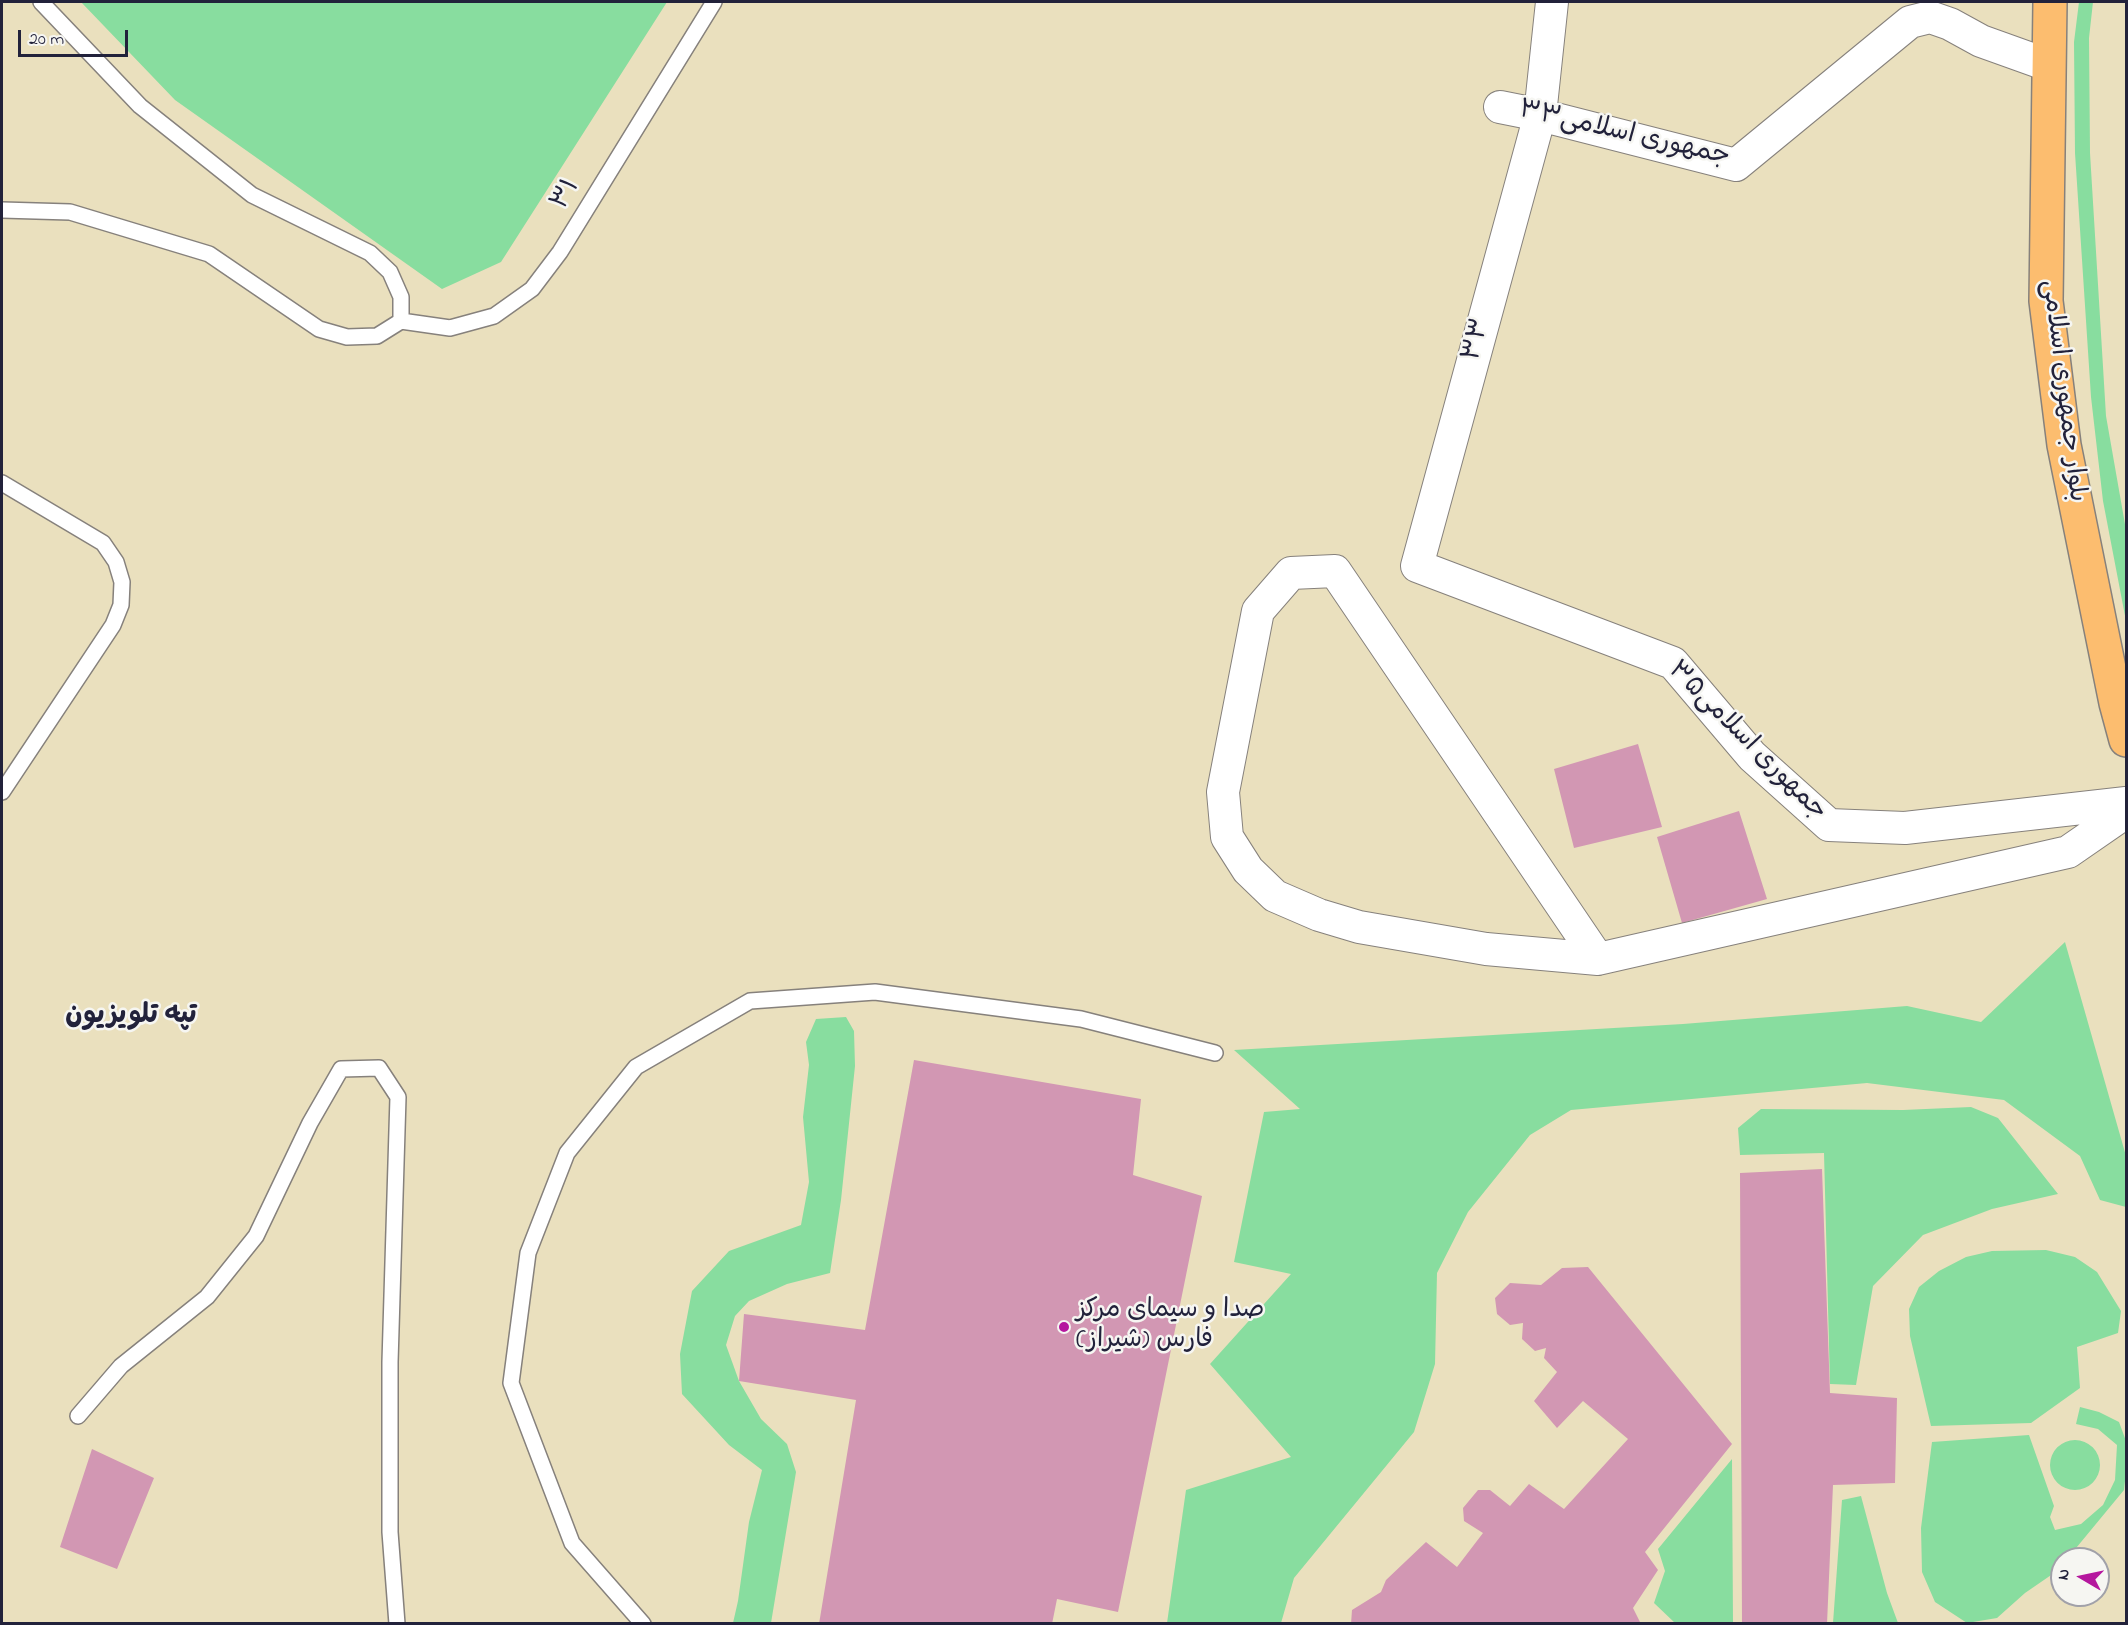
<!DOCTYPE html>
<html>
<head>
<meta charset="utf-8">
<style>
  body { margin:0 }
  #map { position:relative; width:2128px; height:1625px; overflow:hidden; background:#eae0be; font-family:"Indie Flower",sans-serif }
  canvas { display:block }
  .frame { position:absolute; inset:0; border:3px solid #22223b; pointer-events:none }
  .north { position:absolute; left:2050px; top:1547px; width:60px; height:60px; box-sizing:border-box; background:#f6f6f2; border:2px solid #a1a1a9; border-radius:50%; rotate:279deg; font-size:16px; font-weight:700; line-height:24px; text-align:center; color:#22223b }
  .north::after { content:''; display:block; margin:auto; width:21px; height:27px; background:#b5179e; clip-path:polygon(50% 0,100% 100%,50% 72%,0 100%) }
  .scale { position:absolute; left:18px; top:30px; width:110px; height:27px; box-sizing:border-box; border:3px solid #22223b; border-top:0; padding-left:8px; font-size:18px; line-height:21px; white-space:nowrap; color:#22223b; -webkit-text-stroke:4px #f6f6f2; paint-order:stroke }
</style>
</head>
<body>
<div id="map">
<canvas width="2128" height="1625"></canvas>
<div class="frame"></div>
<div class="north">N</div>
<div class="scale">20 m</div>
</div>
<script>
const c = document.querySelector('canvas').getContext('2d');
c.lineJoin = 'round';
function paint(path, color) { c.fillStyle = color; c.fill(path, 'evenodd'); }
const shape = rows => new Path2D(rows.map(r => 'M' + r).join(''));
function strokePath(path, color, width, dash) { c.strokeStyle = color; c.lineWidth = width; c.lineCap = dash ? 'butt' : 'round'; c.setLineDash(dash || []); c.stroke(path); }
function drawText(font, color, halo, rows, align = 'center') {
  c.font = font + ' "Indie Flower","Playpen Sans Arabic",sans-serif'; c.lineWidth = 5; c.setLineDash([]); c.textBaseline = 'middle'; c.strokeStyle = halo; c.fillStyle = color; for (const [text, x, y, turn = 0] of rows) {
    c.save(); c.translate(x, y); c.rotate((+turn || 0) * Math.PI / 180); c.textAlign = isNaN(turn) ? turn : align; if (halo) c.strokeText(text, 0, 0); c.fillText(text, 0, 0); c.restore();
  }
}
const green = shape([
  [81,2,667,2,501,262,442,289,175,100],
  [2079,2,2093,2,2089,38,2090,153,2106,416,2126,530,2126,621,2103,501,2091,397,2075,153,2074,42],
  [2065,942,2126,1156,2126,1207,2100,1200,2080,1156,2004,1100,1867,1083,1571,1110,1530,1135,1468,1212,1437,1273,1435,1364,1414,1432,1294,1578,1281,1623,1167,1623,1186,1490,1291,1457,1210,1364,1291,1274,1234,1262,1264,1112,1300,1109,1234,1050,1683,1024,1907,1006,1981,1022],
  [846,1017,854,1031,855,1066,841,1200,830,1273,787,1284,749,1301,735,1316,726,1345,739,1381,761,1419,787,1444,796,1472,771,1623,733,1623,738,1601,749,1522,762,1470,729,1445,682,1394,680,1354,692,1291,729,1251,801,1225,809,1182,803,1117,809,1065,806,1042,816,1019],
  [1971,1107,1998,1118,2058,1194,1992,1209,1923,1235,1873,1286,1856,1385,1830,1384,1824,1153,1740,1155,1738,1128,1761,1109,1903,1110],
  [2046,1250,2075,1257,2097,1272,2121,1311,2118,1333,2077,1347,2080,1388,2031,1423,1931,1426,1910,1336,1909,1309,1919,1287,1939,1271,1966,1257,1992,1251],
  [2080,1407,2099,1412,2119,1422,2126,1441,2126,1472,2124,1490,2067,1559,2062,1559,2062,1565,2057,1571,2025,1593,1997,1618,1967,1623,1935,1602,1922,1572,1921,1528,1932,1442,2029,1435,2054,1506,2050,1517,2055,1530,2081,1524,2103,1505,2115,1480,2117,1445,2098,1429,2076,1424],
  '2050 1465a25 25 0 1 1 50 0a25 25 0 1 1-50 0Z',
  [1732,1459,1733,1623,1675,1623,1654,1603,1665,1571,1658,1549],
  [1861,1496,1887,1593,1898,1623,1833,1623,1842,1500]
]);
const building = shape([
  [1638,744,1662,827,1574,848,1554,769],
  [1739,811,1767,899,1682,923,1657,837],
  [914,1060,1141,1099,1133,1175,1202,1196,1118,1612,1057,1599,1052,1624,819,1624,856,1400,739,1381,744,1314,865,1330],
  [1822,1169,1830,1393,1897,1398,1895,1483,1833,1485,1827,1624,1742,1624,1740,1173],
  [1588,1267,1732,1444,1645,1552,1658,1570,1633,1608,1641,1624,1351,1624,1352,1610,1381,1592,1386,1580,1426,1542,1457,1567,1483,1533,1464,1521,1463,1508,1478,1490,1490,1490,1510,1506,1529,1484,1564,1509,1628,1439,1583,1401,1557,1428,1534,1401,1557,1372,1544,1358,1546,1348,1535,1351,1522,1339,1523,1323,1510,1325,1497,1314,1495,1298,1510,1283,1541,1285,1562,1268],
  [92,1449,154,1478,117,1569,60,1547]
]);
const lane = shape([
  [2,210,70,212,209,254,319,329,347,337,377,336,401,321,401,297,390,272,370,253,252,195,140,106,41,2],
  [401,321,450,328,494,316,532,289,560,252,714,2],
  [2,483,103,543,116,562,122,582,121,605,113,625,2,792],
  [78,1416,121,1366,207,1297,256,1236,310,1123,341,1069,379,1068,398,1097,390,1362,390,1532,397,1624],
  [643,1624,572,1543,511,1383,528,1253,567,1153,636,1067,750,1001,875,992,1081,1019,1215,1053]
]);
const street = shape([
  [1552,2,1540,115,1417,566,1673,663,1752,756,1829,825,1905,828,2126,803],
  [1500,107,1540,115,1736,165,1910,22,1930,17,1950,24,1981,41,2048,65],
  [1598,959,1335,571,1291,573,1258,611,1223,792,1227,837,1248,870,1275,896,1319,915,1359,927,1486,949,1598,959,2068,852,2126,812]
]);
const primary = shape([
  [2050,2,2046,301,2064,445,2116,703,2126,740]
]);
const markers = [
  [1064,1327,6,"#b5179e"]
];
const streetNames = [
  ["جمهوری اسلامی۳۳",1624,135,13],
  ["۳۱",567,195,-59],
  ["۳۳",1478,340,-75],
  ["بلوار جمهوری اسلامی",2062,391,83],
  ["جمهوری اسلامی۳۵",1746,742,45]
];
const poiNames = [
  ["صدا و سیمای مرکز",1076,1312],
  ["فارس (شیراز)",1076,1342]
];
const neighbourhoodNames = [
  ["تپه تلویزیون",131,1018]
];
paint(green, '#88dd9f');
paint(building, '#d297b3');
strokePath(lane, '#86817c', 18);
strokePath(street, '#86817c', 34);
strokePath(primary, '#86817c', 36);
strokePath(lane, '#fff', 15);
strokePath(street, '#fff', 32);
strokePath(primary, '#fcbd6f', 33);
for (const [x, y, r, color] of markers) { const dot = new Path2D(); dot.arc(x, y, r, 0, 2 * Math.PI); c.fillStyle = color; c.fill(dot); strokePath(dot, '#f6f6f2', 2); }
drawText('26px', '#22223b', '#f6f6f2', streetNames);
drawText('26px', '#22223b', '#f6f6f2', poiNames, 'left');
drawText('bold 27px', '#22223b', '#f6f6f2', neighbourhoodNames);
</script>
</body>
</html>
